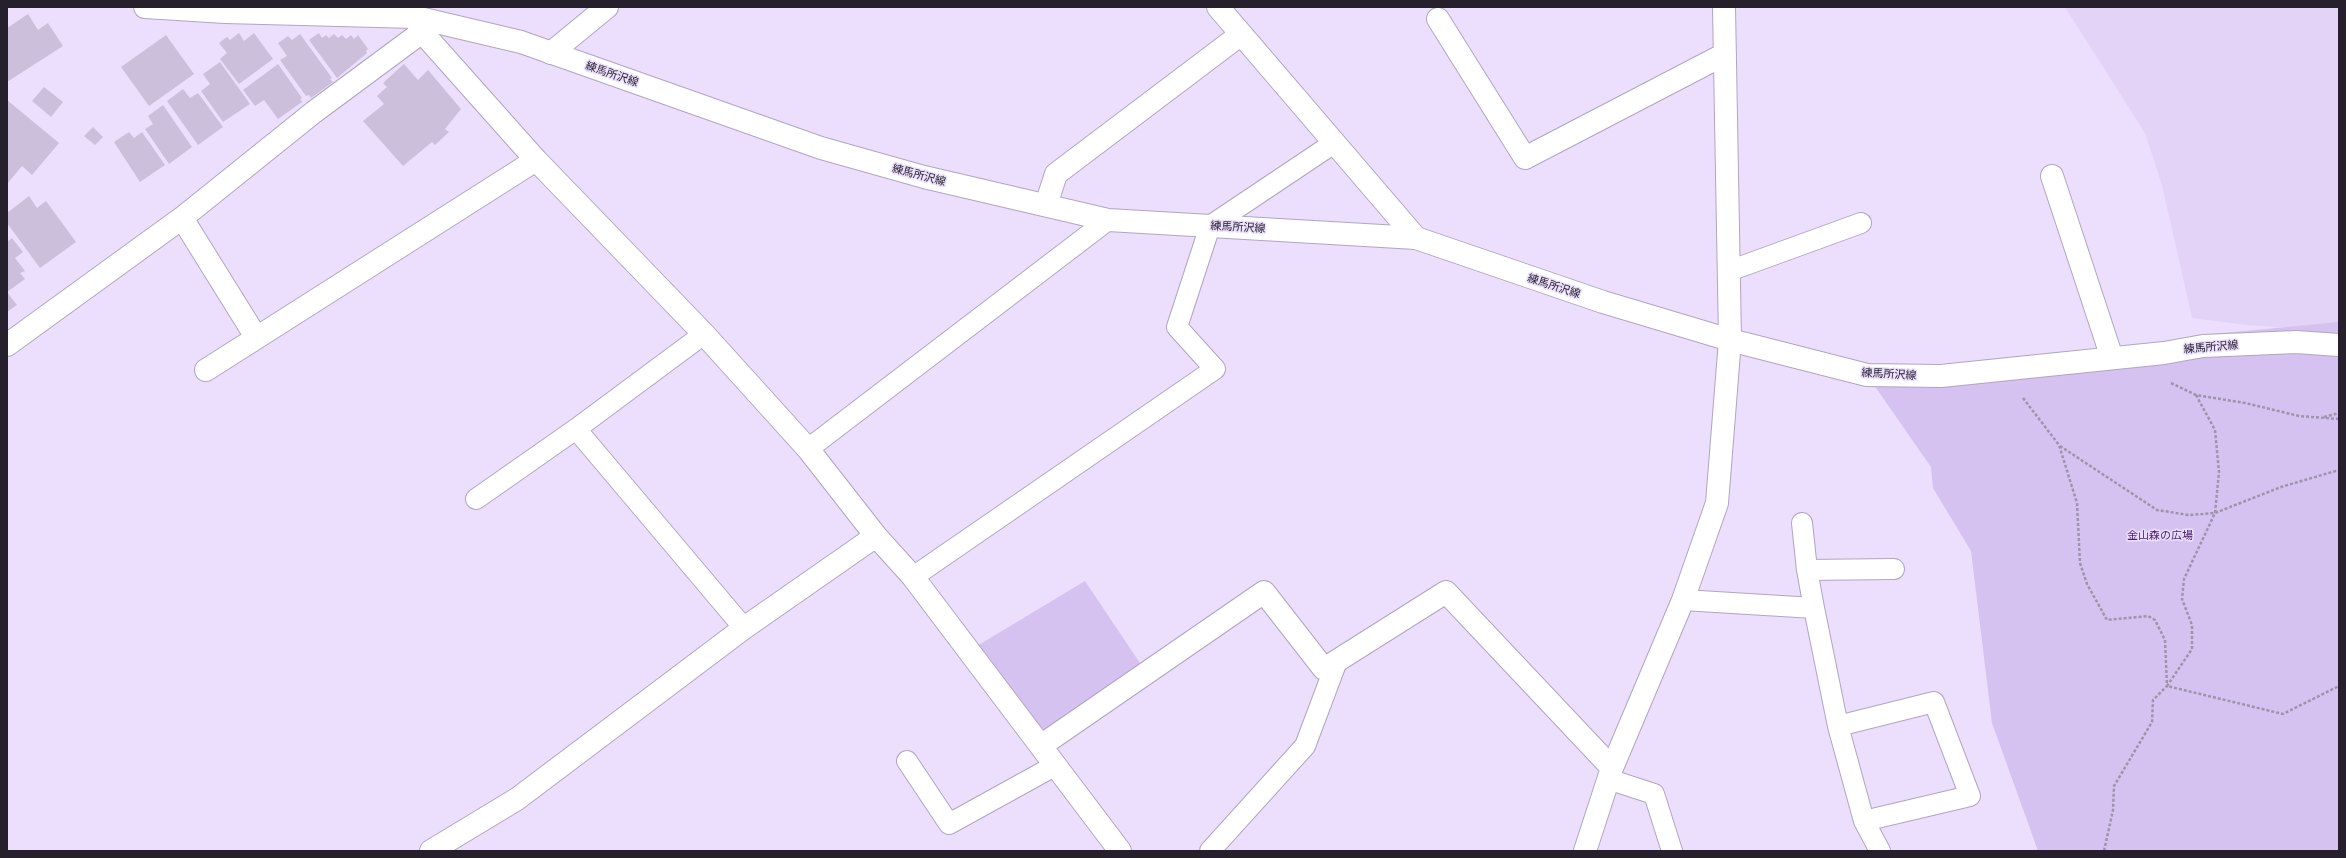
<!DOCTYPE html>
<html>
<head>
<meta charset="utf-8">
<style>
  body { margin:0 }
  #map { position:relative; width:2346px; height:858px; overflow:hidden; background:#ebdffd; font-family:Commissioner,sans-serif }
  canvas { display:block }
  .frame { position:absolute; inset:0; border:8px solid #25202b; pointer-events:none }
</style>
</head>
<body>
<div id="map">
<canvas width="2346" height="858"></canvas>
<div class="frame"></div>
</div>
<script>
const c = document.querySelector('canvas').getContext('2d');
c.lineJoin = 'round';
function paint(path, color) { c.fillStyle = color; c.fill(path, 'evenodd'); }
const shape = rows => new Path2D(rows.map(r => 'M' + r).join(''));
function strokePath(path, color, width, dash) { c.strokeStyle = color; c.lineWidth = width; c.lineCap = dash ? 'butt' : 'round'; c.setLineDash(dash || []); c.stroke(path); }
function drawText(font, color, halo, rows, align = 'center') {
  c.font = font + ' Commissioner,"Noto Sans JP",sans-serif'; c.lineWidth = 3; c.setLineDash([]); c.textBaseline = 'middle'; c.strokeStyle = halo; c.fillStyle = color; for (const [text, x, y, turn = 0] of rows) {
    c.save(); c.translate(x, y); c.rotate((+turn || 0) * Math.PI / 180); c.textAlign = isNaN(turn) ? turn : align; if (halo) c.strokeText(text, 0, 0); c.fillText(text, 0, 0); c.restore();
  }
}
const built = shape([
  [2065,7,2339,7,2339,331,2246,325,2192,318,2162,185,2145,133]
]);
const green = shape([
  [2339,322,2339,851,2038,851,1992,723,1971,551,1933,488,1931,467,1867,375,2004,370,2202,335],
  [1085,581,1148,675,1035,743,967,652]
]);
const building = shape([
  [28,14,38,30,48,23,63,46,7,82,7,28],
  [239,33,244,41,254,33,273,59,239,84,220,59,227,53,219,43,227,37,230,40],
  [319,33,322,38,326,35,329,38,334,34,338,38,342,35,346,39,351,35,354,39,358,35,368,49,366,51,367,53,337,78,309,40],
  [300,34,332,78,330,79,333,82,311,98,309,95,306,96,280,60,287,56,278,43,288,36,292,40],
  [166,35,194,74,149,106,121,67],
  [220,62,250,104,223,122,201,91,210,84,203,74],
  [278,64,302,98,300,99,302,102,278,119,264,100,255,106,243,90],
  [404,64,418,80,428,70,461,109,445,129,449,132,435,145,432,142,403,166,363,121,384,104,377,96,387,87,383,83],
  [44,87,63,102,51,117,32,101],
  [183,89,190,98,198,93,223,127,198,145,167,101],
  [7,100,59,143,32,175,22,166,7,184],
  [163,105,192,147,169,164,145,129,153,124,148,116],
  [93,127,103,137,95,145,84,136],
  [129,132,134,138,142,132,165,165,140,182,114,142],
  [29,196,37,208,46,201,76,242,40,268,7,223,7,213],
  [12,238,23,252,15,258,25,271,20,273,25,279,7,292,17,305,7,312,7,242]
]);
const path = shape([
  [2171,383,2196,395,2245,403,2299,416,2339,419],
  [2196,395,2215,430,2219,472,2215,513,2184,579,2182,599,2192,625,2192,649,2167,686,2283,714,2339,686],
  [2023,398,2059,445,2077,503,2080,563,2087,584,2107,620,2148,616,2155,620,2165,640,2167,686,2153,700,2152,722,2114,786,2113,810,2104,851],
  [2324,417,2339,413],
  [2060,446,2157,510,2189,515,2215,513,2281,487,2339,470]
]);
const service = shape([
  [1729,271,1861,223],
  [576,429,744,628],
  [808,449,1108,220],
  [476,499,576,429,704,334],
  [1802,523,1807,570,1814,608],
  [1807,570,1894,569],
  [913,577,1215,369,1177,327,1210,226,1334,143],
  [1683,600,1814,608,1838,726,1864,821,1880,851],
  [1838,726,1934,702,1970,796,1864,821],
  [907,761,949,824,1056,765],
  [1608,779,1654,794,1672,851],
  [1210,851,1305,746,1337,661]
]);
const minor = shape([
  [1218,7,1416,238],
  [415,17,422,32,536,160,704,334,808,449,876,536,913,577,1120,851],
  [1438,19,1525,158,1725,54],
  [551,53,607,7],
  [2052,176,2112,358],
  [1046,205,1056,174,1240,35],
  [182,218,256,337],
  [7,345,182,218,314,112,422,32],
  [206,370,536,160],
  [1042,745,1264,592,1324,669,1446,592,1612,768],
  [431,851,517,799,744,628,876,536],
  [1585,851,1612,768,1683,600,1717,503,1730,340,1724,7]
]);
const primary = shape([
  [145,7,225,12,415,17,521,42,821,148,924,177,1108,220,1416,238,1603,302,1730,340,1867,375,1941,376,2164,353,2203,346,2296,342,2339,345]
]);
const streetNames = [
  ["練馬所沢線",612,74,19],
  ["練馬所沢線",919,175,15],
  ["練馬所沢線",1238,227,3],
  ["練馬所沢線",1554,286,18],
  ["練馬所沢線",2211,347,-5],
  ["練馬所沢線",1889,374,3]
];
const parkNames = [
  ["金山森の広場",2160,535]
];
paint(built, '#e2d3f7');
paint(green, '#d6c2f1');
paint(building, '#cbbfdc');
strokePath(service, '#b1a5c1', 22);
strokePath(minor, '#b1a5c1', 24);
strokePath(primary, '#b1a5c1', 24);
strokePath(path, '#9d94ab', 2.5, [3, 2]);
strokePath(service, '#fff', 20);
strokePath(minor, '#fff', 22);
strokePath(primary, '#fff', 22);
drawText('11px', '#25202b', '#ebdffd', streetNames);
drawText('11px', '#491c70', '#ebdffd', parkNames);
</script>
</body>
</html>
